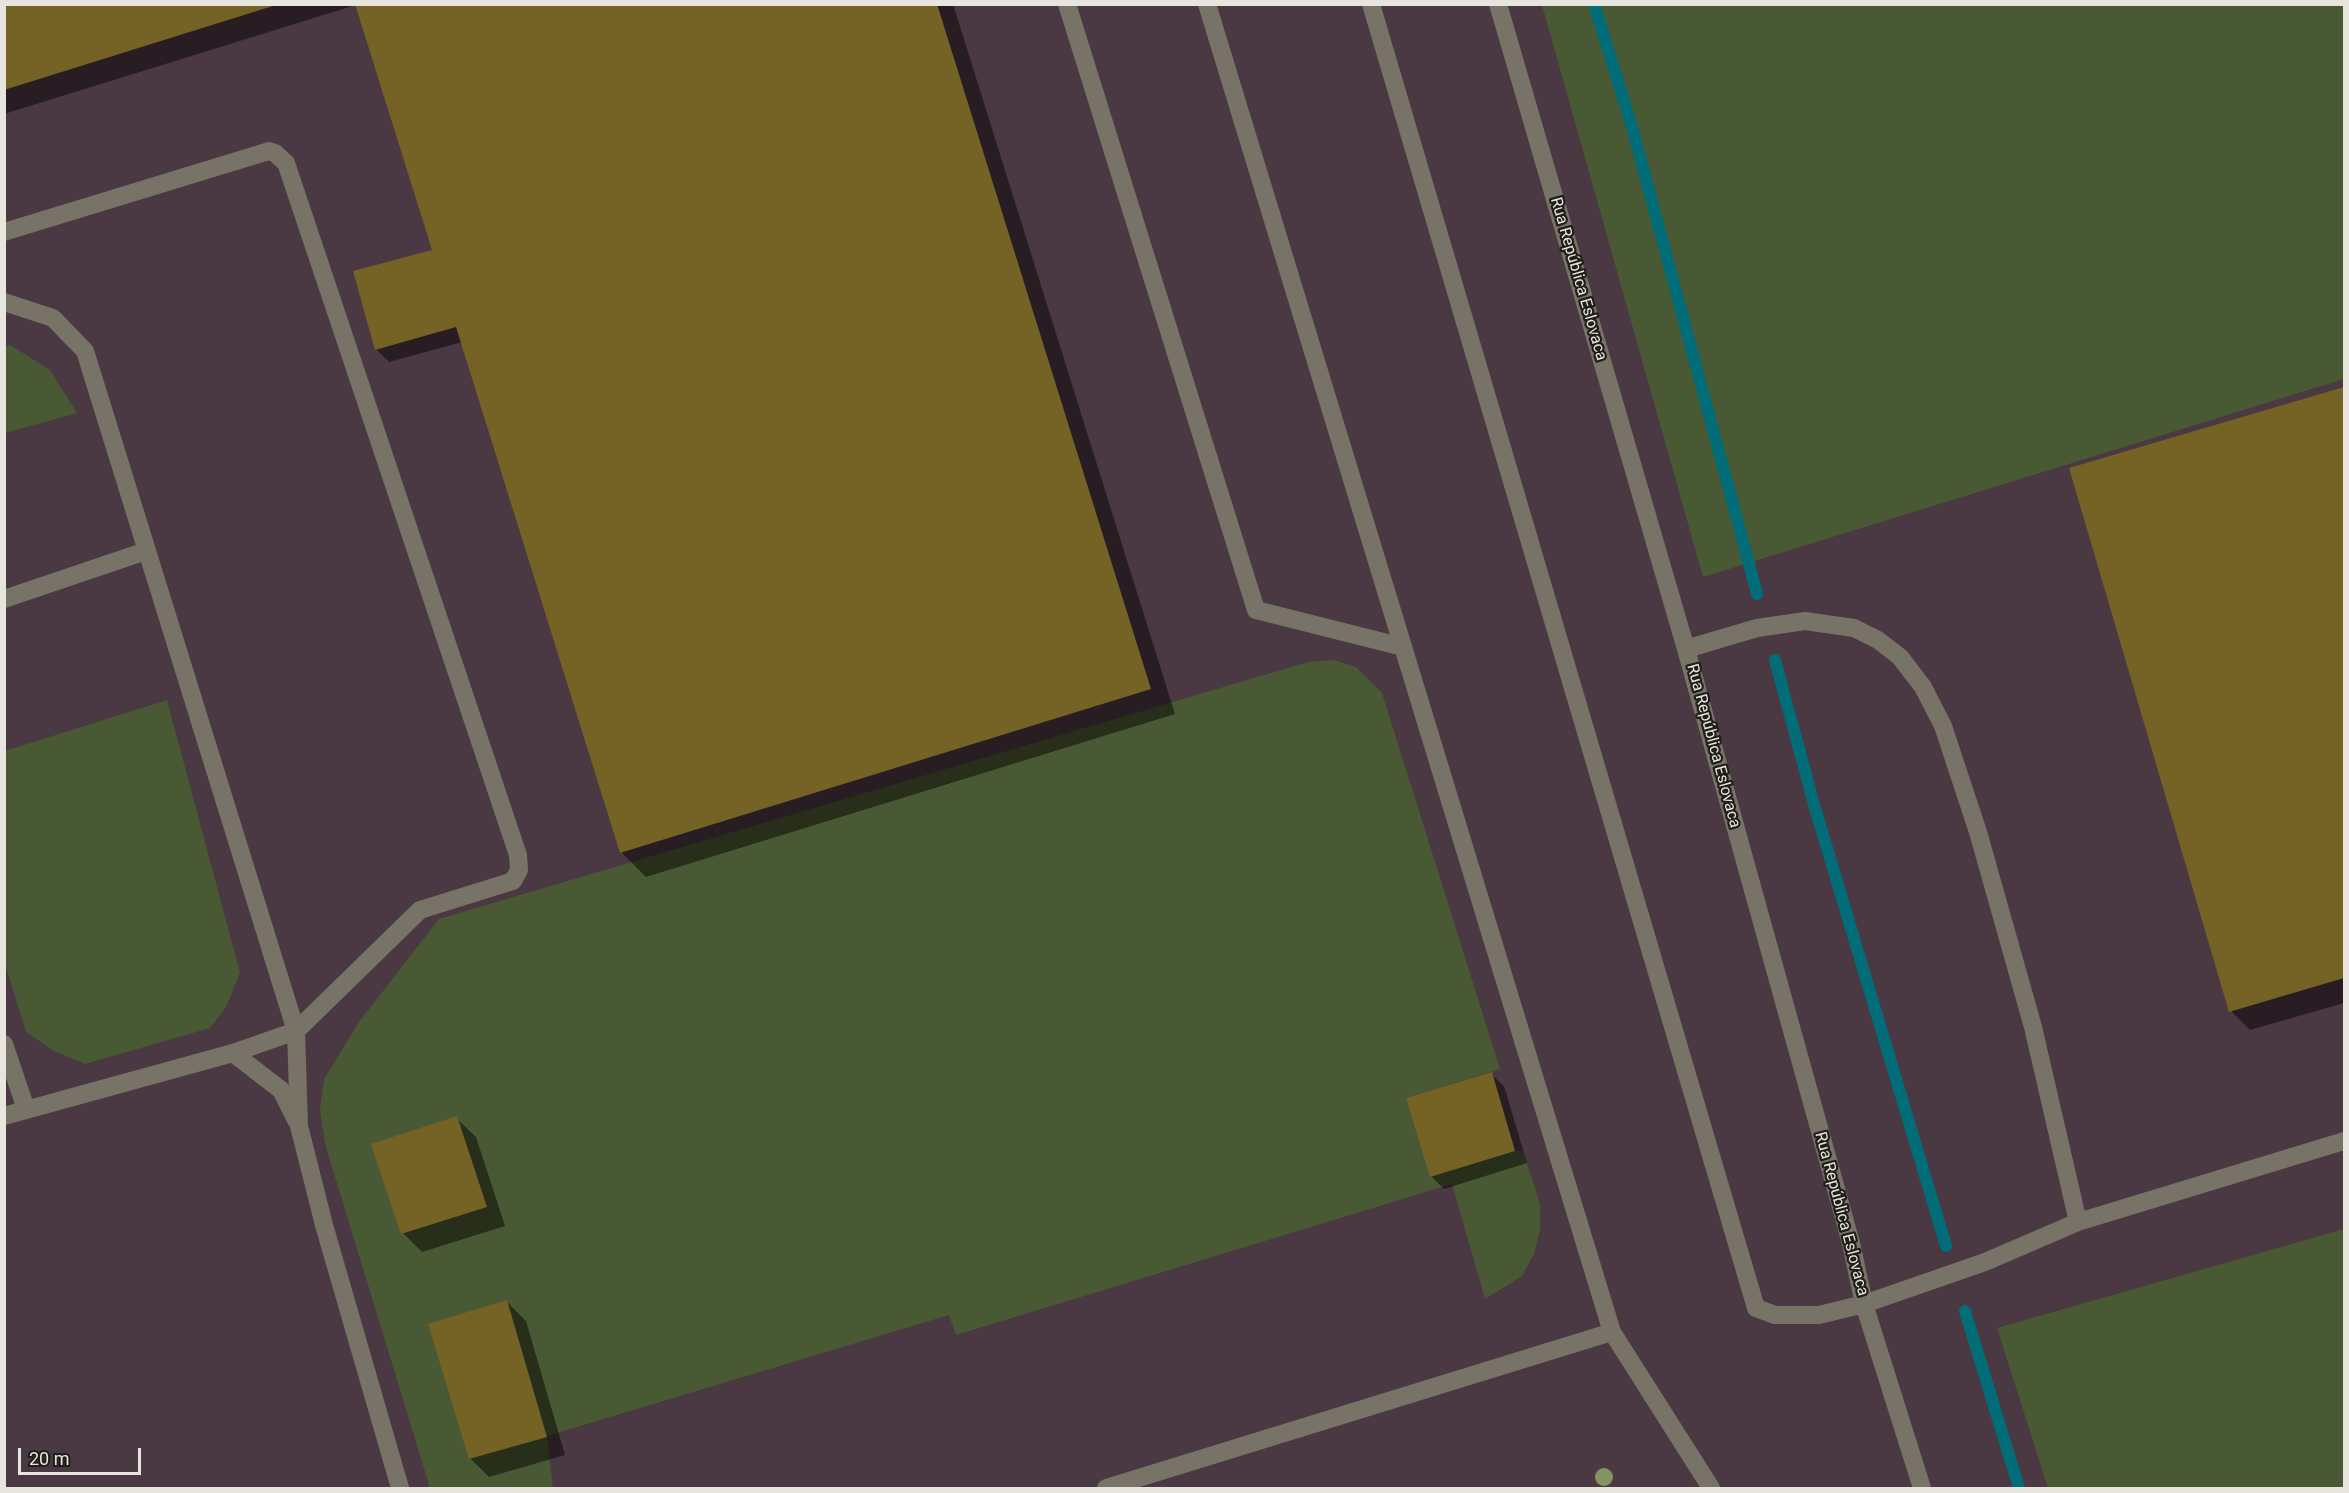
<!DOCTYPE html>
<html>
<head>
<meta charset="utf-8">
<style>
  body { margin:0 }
  #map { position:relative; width:2349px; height:1493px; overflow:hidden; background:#3a362b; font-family:Roboto,sans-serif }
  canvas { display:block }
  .frame { position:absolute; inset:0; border:6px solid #e7e5dd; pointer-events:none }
  .scale { position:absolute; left:18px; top:1448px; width:123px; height:27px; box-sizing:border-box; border:3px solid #e7e5dd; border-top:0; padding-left:8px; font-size:18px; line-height:21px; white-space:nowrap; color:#e7e5dd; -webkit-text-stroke:4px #1f1e19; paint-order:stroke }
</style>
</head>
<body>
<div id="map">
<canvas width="2349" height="1493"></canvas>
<div class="frame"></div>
<div class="scale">20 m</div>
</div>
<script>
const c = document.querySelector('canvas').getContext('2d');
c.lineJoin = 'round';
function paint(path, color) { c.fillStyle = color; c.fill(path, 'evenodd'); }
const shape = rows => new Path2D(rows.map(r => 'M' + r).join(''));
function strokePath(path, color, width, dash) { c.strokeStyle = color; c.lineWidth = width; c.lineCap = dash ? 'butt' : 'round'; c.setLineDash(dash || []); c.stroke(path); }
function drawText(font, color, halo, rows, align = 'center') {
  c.font = font + ' Roboto,sans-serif'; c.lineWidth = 4.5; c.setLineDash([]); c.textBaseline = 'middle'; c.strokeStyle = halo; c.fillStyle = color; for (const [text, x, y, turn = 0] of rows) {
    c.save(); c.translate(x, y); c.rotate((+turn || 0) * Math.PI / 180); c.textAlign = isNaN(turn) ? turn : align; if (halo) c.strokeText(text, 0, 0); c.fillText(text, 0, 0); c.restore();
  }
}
const industrial = shape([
  [5,5,2344,5,2344,1488,5,1488]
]);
const green = shape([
  [1542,5,2344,5,2344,379,1703,577],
  [10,345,50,370,77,413,5,433,5,346],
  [1334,660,1356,667,1382,693,1500,1069,1406,1098,1430,1176,1515,1151,1523,1151,1540,1204,1540,1229,1534,1254,1522,1276,1485,1299,1452,1184,956,1335,949,1315,547,1436,553,1488,430,1488,325,1144,320,1109,324,1079,359,1022,439,919,1308,662],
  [167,700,240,973,226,1007,210,1028,85,1064,54,1051,26,1032,5,964,5,751],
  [2344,1229,2344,1488,2048,1488,1997,1328]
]);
const shadow = shape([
  [4,4,953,4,1175,714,646,877,622,853,462,342,389,362,376,349,434,251,356,5,4,114],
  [2344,389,2344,1003,2250,1030,2231,1011,2070,469],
  [1491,1074,1504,1086,1527,1163,1444,1189,1431,1176],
  [456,1118,476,1137,505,1226,422,1252,403,1233],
  [507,1302,526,1321,565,1455,489,1477,470,1458]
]);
const stream = shape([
  [1594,4,1632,127,1757,594],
  [1775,660,1815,808,1946,1246],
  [1965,1311,2019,1488]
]);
const building = shape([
  [4,4,276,4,276,5,4,90],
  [355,4,937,4,1151,689,620,853,456,327,375,350,353,271,432,250],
  [2344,387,2344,978,2229,1012,2069,468],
  [1492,1072,1515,1151,1430,1177,1406,1098],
  [457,1116,487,1207,401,1234,371,1144],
  [507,1300,547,1437,469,1459,428,1324]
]);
const minor = shape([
  [1067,4,1256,610,1403,647],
  [1207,4,1612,1332,1711,1488],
  [1371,4,1756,1308,1775,1315,1819,1315,1864,1304,1985,1262,2078,1222,2033,1027,1978,832,1943,726,1923,687,1900,657,1878,640,1854,628,1805,621,1757,628,1686,649],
  [1498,4,1686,649,1851,1243,1864,1304,1922,1488],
  [4,232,269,151,275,153,286,163,518,855,519,870,513,881,420,910,296,1031,85,351,53,318,4,302],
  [4,599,146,551],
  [4,1044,26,1109],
  [233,1053,281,1090,296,1120],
  [4,1116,233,1053,296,1031,299,1126,324,1225,400,1488],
  [2078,1222,2344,1141],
  [1106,1488,1612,1332]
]);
const trees = [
  [1604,1477]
];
const streetNames = [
  ["Rua República Eslovaca",1578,279,74],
  ["Rua República Eslovaca",1713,746,75],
  ["Rua República Eslovaca",1841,1214,75]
];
paint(industrial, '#4a3843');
paint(green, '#495934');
paint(shadow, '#0007');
strokePath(stream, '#016d78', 12);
paint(building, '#746325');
strokePath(minor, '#777366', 18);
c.fillStyle = '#839563';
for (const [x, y] of trees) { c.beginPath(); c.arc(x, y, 9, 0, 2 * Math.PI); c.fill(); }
drawText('16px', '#e7e5dd', '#1f1e19', streetNames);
</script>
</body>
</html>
